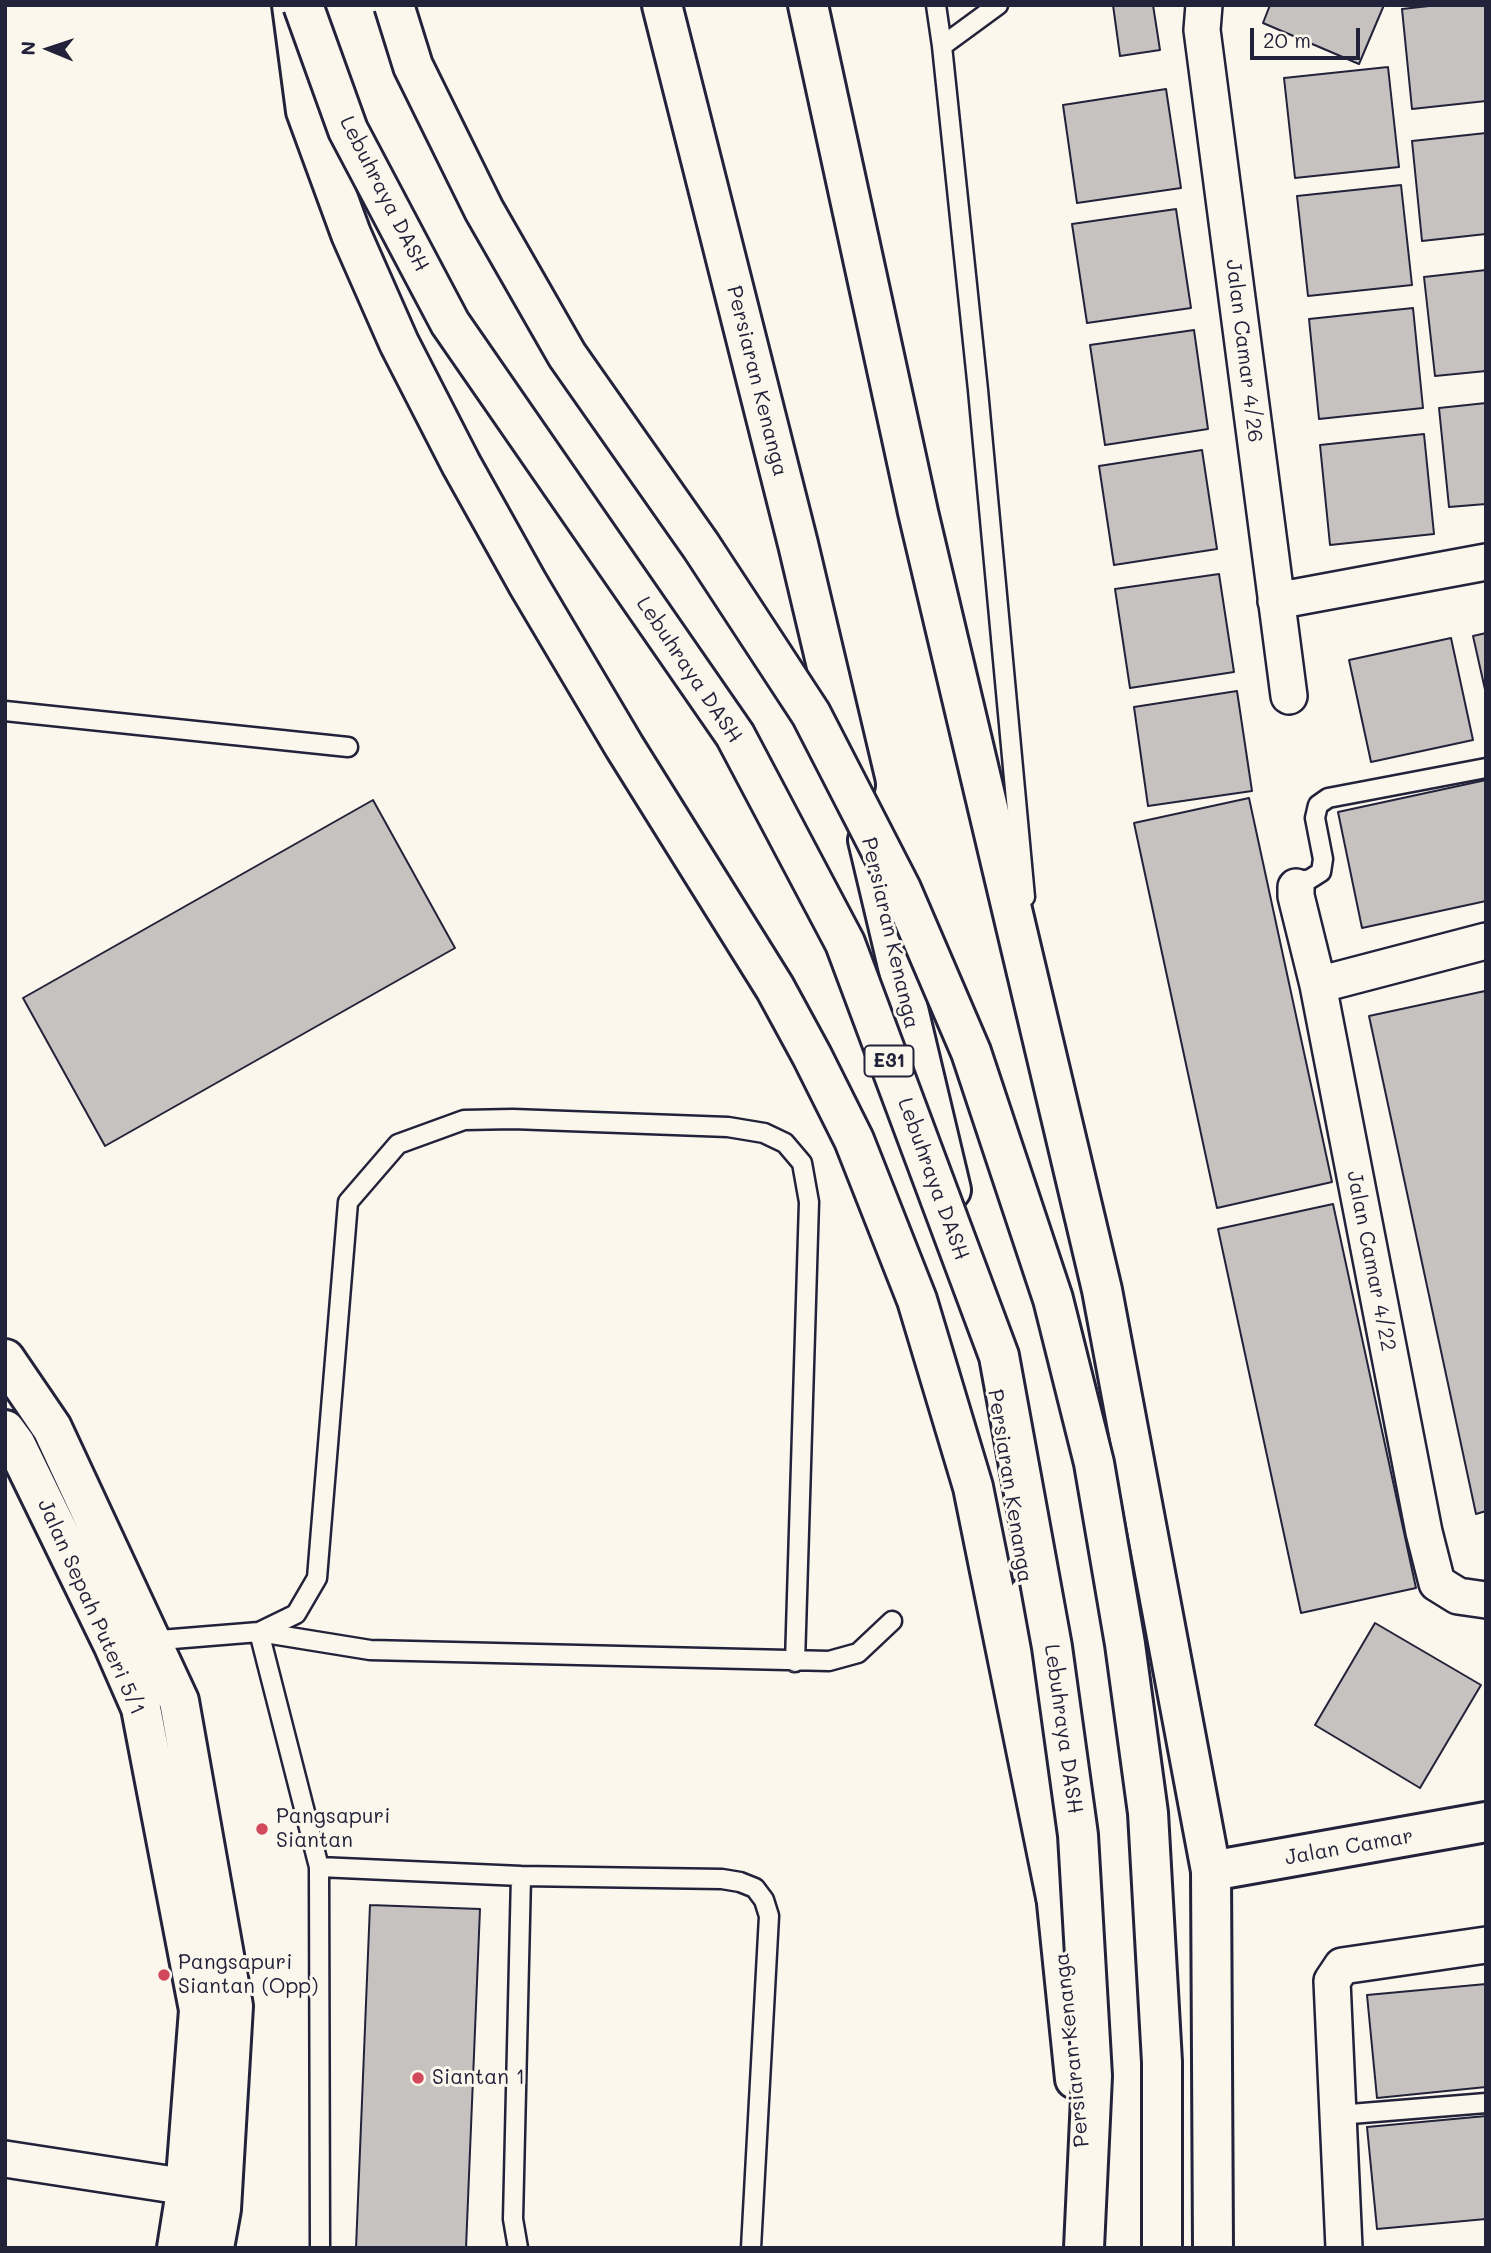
<!DOCTYPE html>
<html>
<head>
<meta charset="utf-8">
<style>
  body { margin:0 }
  #map { position:relative; width:1491px; height:2253px; overflow:hidden; background:#fbf7ec; font-family:Mali,sans-serif }
  canvas { display:block }
  .frame { position:absolute; inset:0; border:7px solid #22223b; pointer-events:none }
  .north { position:absolute; left:14px; top:14px; width:70px; height:70px; -webkit-text-stroke:5px #fbf7ec; paint-order:stroke; rotate:272deg; font-size:19px; font-weight:700; line-height:28px; text-align:center; color:#22223b }
  .north::after { content:''; display:block; margin:auto; width:24px; height:32px; background:#22223b; clip-path:polygon(50% 0,100% 100%,50% 72%,0 100%) }
  .scale { position:absolute; left:1250px; top:28px; width:110px; height:32px; box-sizing:border-box; border:4px solid #22223b; border-top:0; padding-left:9px; font-size:21px; line-height:24px; white-space:nowrap; color:#22223b; -webkit-text-stroke:5px #fbf7ec; paint-order:stroke }
</style>
</head>
<body>
<div id="map">
<canvas width="1491" height="2253"></canvas>
<div class="frame"></div>
<div class="north">N</div>
<div class="scale">20 m</div>
</div>
<script>
const c = document.querySelector('canvas').getContext('2d');
c.lineJoin = 'round';
function paint(path, color) { c.fillStyle = color; c.fill(path, 'evenodd'); }
const shape = rows => new Path2D(rows.map(r => 'M' + r).join(''));
function strokePath(path, color, width, dash) { c.strokeStyle = color; c.lineWidth = width; c.lineCap = dash ? 'butt' : 'round'; c.setLineDash(dash || []); c.stroke(path); }
function drawText(font, color, halo, rows, align = 'center') {
  c.font = font + ' Mali,sans-serif'; c.lineWidth = 6; c.setLineDash([]); c.textBaseline = 'middle'; c.strokeStyle = halo; c.fillStyle = color; for (const [text, x, y, turn = 0] of rows) {
    c.save(); c.translate(x, y); c.rotate((+turn || 0) * Math.PI / 180); c.textAlign = isNaN(turn) ? turn : align; if (halo) c.strokeText(text, 0, 0); c.fillText(text, 0, 0); c.restore();
  }
}
const building = shape([
  [1113,5,1153,5,1160,50,1120,56,1113,5],
  [1270,5,1384,5,1359,64,1263,23,1270,5],
  [1438,5,1486,5,1486,101,1412,109,1402,9,1438,5],
  [1388,67,1399,167,1295,178,1284,78,1388,67],
  [1166,89,1181,188,1077,203,1063,105,1166,89],
  [1486,133,1486,234,1422,241,1412,141,1486,133],
  [1401,185,1412,285,1308,296,1297,196,1401,185],
  [1176,209,1191,308,1087,323,1072,224,1176,209],
  [1486,270,1486,371,1435,376,1424,277,1486,270],
  [1413,308,1423,408,1319,419,1309,319,1413,308],
  [1194,330,1208,429,1105,445,1090,345,1194,330],
  [1486,403,1486,504,1449,507,1439,408,1486,403],
  [1424,434,1434,534,1330,545,1320,445,1424,434],
  [1202,450,1217,549,1114,565,1099,466,1202,450],
  [1219,574,1234,672,1130,688,1115,589,1219,574],
  [1486,633,1486,694,1473,636,1486,633],
  [1451,638,1473,740,1371,762,1349,660,1451,638],
  [1237,691,1252,791,1148,806,1134,707,1237,691],
  [1486,780,1486,901,1362,928,1338,812,1486,780],
  [1249,798,1332,1182,1217,1208,1134,823,1249,798],
  [373,800,455,948,105,1146,23,998,373,800],
  [1485,991,1486,1511,1476,1514,1369,1016,1485,991],
  [1333,1204,1416,1588,1301,1613,1218,1229,1333,1204],
  [1375,1623,1481,1685,1420,1788,1315,1725,1375,1623],
  [370,1905,480,1909,466,2248,356,2248,370,1905],
  [1486,1984,1486,2087,1377,2098,1367,1995,1486,1984],
  [1486,2116,1486,2219,1377,2229,1367,2127,1486,2116]
]);
const lane = shape([
  [936,5,942,46,978,390,1025,897],
  [942,46,998,5],
  [5,711,348,747],
  [1296,887,1301,881,1310,879,1321,872,1323,859,1315,818,1318,805,1328,798,1486,768],
  [148,1641,259,1632,296,1614,317,1578,348,1202,398,1144,464,1120,513,1119,728,1127,764,1133,785,1143,802,1163,809,1202,795,1662],
  [319,1867,521,1876,722,1879,740,1882,755,1888,764,1900,769,1916,751,2248],
  [1338,2115,1486,2103],
  [320,2248,319,1867,259,1632,370,1650,829,1661,858,1653,892,1621],
  [518,2248,513,2219,521,1876]
]);
const street = shape([
  [1204,5,1202,30,1289,696],
  [1276,601,1486,562],
  [1296,887,1296,896,1318,985,1424,1532,1437,1583,1458,1596,1486,1600],
  [1318,985,1486,941],
  [5,2159,213,2191],
  [1344,2248,1332,1981,1342,1966,1486,1945]
]);
const secondary = shape([
  [5,1359,52,1428,179,1701,233,2006,221,2209,214,2248],
  [5,1430,16,1445,113,1644,141,1708,199,2010,184,2204,177,2248],
  [1211,1871,1486,1822]
]);
const primary = shape([
  [662,5,798,544,855,785],
  [808,5,918,512,1102,1290,1211,1871,1213,2248],
  [868,840,951,1190],
  [1028,1596,1044,1770],
  [1053,1864,1075,2079]
]);
const highway = shape([
  [292,5,306,111,351,234,399,343,461,464,528,584,624,746,775,988,812,1056,854,1140,917,1300,973,1487,1056,1897]
]);
const highwayBridge = shape([
  [303,5,348,130,450,323,735,735,845,943,999,1356,1052,1647,1078,1835,1092,2076,1084,2248],
  [394,5,413,66,484,210,567,355,701,546,811,714,901,889,971,1052,1053,1299,1094,1463,1125,1644,1148,1813,1162,2062,1162,2248]
]);
const markers = [
  [262,1829,7,"#d1495b"],
  [164,1975,7,"#d1495b"],
  [418,2078,7,"#d1495b"]
];
const shields = [
  [889,1061,49]
];
const shieldNames = [
  ["E31",889,1061]
];
const streetNames = [
  ["Lebuhraya DASH",384,194,63],
  ["Jalan Camar 4/26",1244,351,83],
  ["Persiaran Kenanga",757,381,76],
  ["Lebuhraya DASH",689,670,56],
  ["Persiaran Kenanga",890,933,77],
  ["Lebuhraya DASH",933,1179,70],
  ["Jalan Camar 4/22",1371,1261,79],
  ["Persiaran Kenanga",1010,1486,81],
  ["Jalan Sepah Puteri 5/1",91,1607,66],
  ["Lebuhraya DASH",1063,1729,82],
  ["Jalan Camar",1349,1847,-10],
  ["Persiaran Kenanga",1072,2050,-96]
];
const poiNames = [
  ["Pangsapuri",276,1817],
  ["Siantan",276,1841],
  ["Pangsapuri",178,1963],
  ["Siantan (Opp)",178,1987],
  ["Siantan 1",432,2078]
];
paint(building, '#c6c2c0');
strokePath(building, '#22223b', 2);
strokePath(lane, '#22223b', 23);
strokePath(street, '#22223b', 40);
strokePath(secondary, '#22223b', 44);
strokePath(primary, '#22223b', 44);
strokePath(highway, '#22223b', 44);
strokePath(lane, '#fbf7ec', 18);
strokePath(street, '#fbf7ec', 35);
strokePath(secondary, '#fbf7ec', 38);
strokePath(primary, '#fbf7ec', 38);
strokePath(highway, '#fbf7ec', 38);
strokePath(highwayBridge, '#22223b', 44, []);
strokePath(highwayBridge, '#fbf7ec', 38);
for (const [x, y, r, color] of markers) { const dot = new Path2D(); dot.arc(x, y, r, 0, 2 * Math.PI); c.fillStyle = color; c.fill(dot); strokePath(dot, '#fbf7ec', 2.5); }
for (const [x, y, w] of shields) { const box = new Path2D(); box.roundRect(x - w / 2, y - 15.5, w, 31, 5); c.fillStyle = '#fbf7ec'; c.fill(box); strokePath(box, '#22223b', 2); }
drawText('bold 19px', '#22223b', null, shieldNames);
drawText('21px', '#22223b', '#fbf7ec', streetNames);
drawText('21px', '#22223b', '#fbf7ec', poiNames, 'left');
</script>
</body>
</html>
